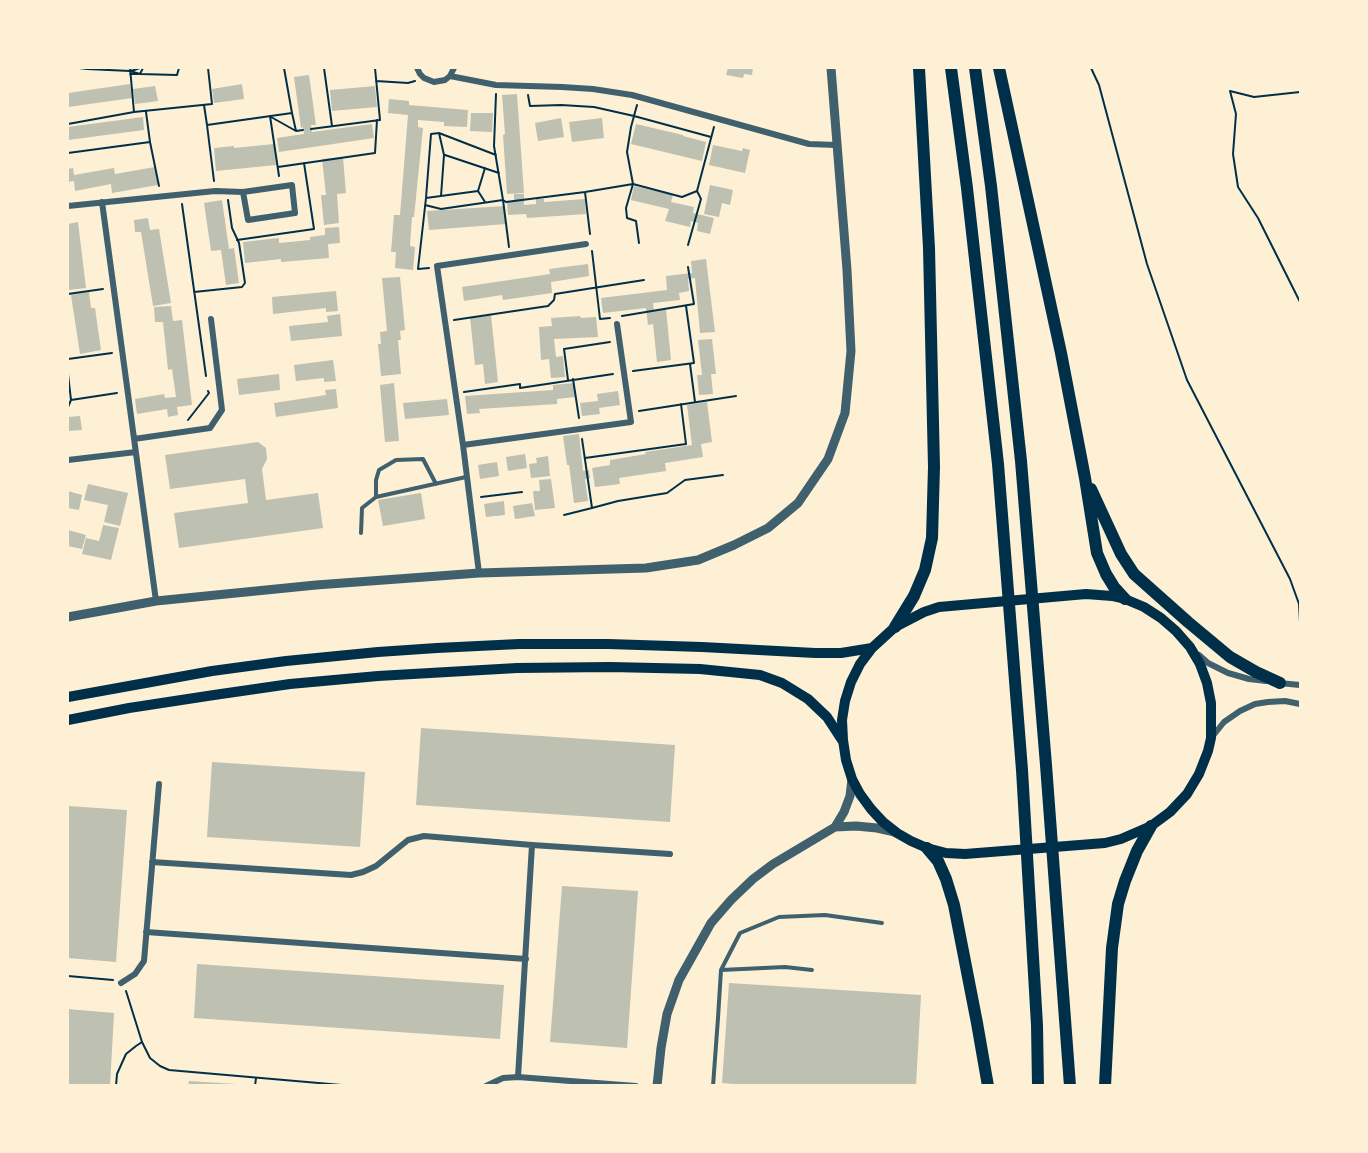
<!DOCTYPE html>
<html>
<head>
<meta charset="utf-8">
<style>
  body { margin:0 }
  #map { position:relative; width:1368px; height:1153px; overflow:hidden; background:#fdf0d5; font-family:Literata,serif }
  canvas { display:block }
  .frame { position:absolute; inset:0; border:69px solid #fdf0d5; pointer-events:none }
</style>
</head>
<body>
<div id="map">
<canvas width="1368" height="1153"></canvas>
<div class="frame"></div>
</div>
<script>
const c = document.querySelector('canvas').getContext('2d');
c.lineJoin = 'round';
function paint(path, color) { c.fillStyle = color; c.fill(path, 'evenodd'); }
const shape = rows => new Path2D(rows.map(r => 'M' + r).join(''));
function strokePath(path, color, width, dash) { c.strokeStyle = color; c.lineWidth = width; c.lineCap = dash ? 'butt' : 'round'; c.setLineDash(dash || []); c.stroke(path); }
const building = shape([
  [728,68,753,68,752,75,744,74,743,78,726,75],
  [309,75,316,125,311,125,312,132,372,124,374,138,279,152,277,138,304,134,303,127,301,128,294,77],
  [130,84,132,98,68,107,68,93],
  [242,84,244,99,214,103,212,89],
  [155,86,158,101,135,104,133,89],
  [375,86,377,107,332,111,330,90],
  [517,94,524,193,507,194,503,135,505,134,502,95],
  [389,99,409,101,409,105,468,110,467,127,444,126,444,122,418,120,418,127,423,128,414,217,412,217,410,246,415,247,413,270,395,268,396,252,391,252,394,215,400,215,408,115,388,113],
  [471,113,493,113,492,132,470,131],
  [143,117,144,130,68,140,68,127],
  [561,118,564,137,538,141,535,123],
  [602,118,604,138,572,142,569,122],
  [636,124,683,135,683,136,706,142,702,161,631,144],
  [274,144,276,165,216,171,214,148,234,146,234,148],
  [713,145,742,151,743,148,750,150,745,173,709,165],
  [343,157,346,193,337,194,339,223,324,225,321,195,326,195,322,159],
  [155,167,158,185,112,193,111,184,75,191,74,181,68,182,68,169,73,168,74,175,114,168,115,174],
  [710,185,733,190,730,205,722,203,719,217,704,214],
  [634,186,673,195,671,202,694,207,693,213,714,218,710,234,697,231,698,223,691,221,690,227,665,221,669,209,631,200],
  [514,194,524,194,524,205,536,204,536,199,544,199,544,202,585,199,586,214,527,218,526,214,508,215,507,202,514,201],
  [222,200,229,249,234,248,239,283,226,285,221,250,211,251,204,203],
  [505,206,506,224,429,230,427,211],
  [148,218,150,230,159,229,171,303,153,306,141,232,135,232,134,220],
  [78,222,86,288,68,290,68,224],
  [339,227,340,243,328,244,329,258,281,262,281,259,245,263,243,242,279,238,279,243,310,240,310,237,325,235,325,228],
  [706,259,715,332,700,333,695,278,688,279,689,291,679,293,680,300,653,303,654,311,666,309,671,360,657,362,653,324,648,325,646,308,603,313,601,298,667,290,666,276,692,273,691,261],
  [588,264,589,276,551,282,552,293,503,300,502,295,464,301,462,287,550,274,549,269],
  [400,277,405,330,400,331,401,340,398,340,401,374,381,376,378,344,381,344,380,332,387,331,382,278],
  [336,291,338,311,326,312,326,308,273,314,272,297],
  [89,292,91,308,95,308,101,350,80,354,71,295],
  [171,306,173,321,182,320,192,405,177,407,178,415,168,417,167,409,137,414,135,399,164,394,165,398,176,397,172,369,168,370,163,322,155,322,154,307],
  [340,314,342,336,291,341,289,326,328,322,327,316],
  [491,315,498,382,485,384,483,364,475,365,470,317],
  [580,316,581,318,596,317,598,337,554,339,556,357,563,356,565,377,551,378,549,359,541,360,539,327,552,326,551,318],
  [712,339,716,374,711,374,713,394,699,395,697,375,702,375,698,340],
  [333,360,336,381,324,382,324,378,296,381,294,365],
  [279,374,280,390,239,395,237,379],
  [394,383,399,441,385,442,380,385],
  [574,383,575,397,557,399,557,404,479,409,480,413,467,414,465,396,553,390,553,385],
  [336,389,338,408,276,417,274,403,326,395,325,390],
  [618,391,620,405,599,408,600,414,582,416,580,403,598,401,597,394],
  [447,399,449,415,405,419,403,403],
  [707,402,712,442,701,444,703,457,665,463,666,471,619,478,620,484,595,487,592,468,610,465,610,460,646,454,645,452,692,445,687,405],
  [80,416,82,430,68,431,68,417],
  [579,434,583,471,589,470,590,478,585,479,588,501,574,503,569,465,567,465,563,436],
  [258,442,266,448,267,459,262,469,266,500,318,493,323,528,179,548,174,513,248,503,245,479,170,489,165,455],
  [525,454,527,468,508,471,506,457],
  [548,456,550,476,531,478,529,464,537,463,536,458],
  [497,462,499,476,480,479,478,465],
  [551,479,555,508,535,510,533,491,540,491,539,480],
  [88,484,128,493,120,526,104,522,108,505,84,500],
  [68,491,82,495,79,510,68,508],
  [421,493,425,519,383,526,378,500],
  [504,501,505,515,486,517,484,504],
  [532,503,535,516,515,519,513,506],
  [103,525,119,528,111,560,82,554,86,538,99,541],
  [68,530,86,535,82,549,68,546],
  [421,728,675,745,670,822,416,805],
  [212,762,365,772,360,847,207,837],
  [68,806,127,810,116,962,68,958],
  [562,886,638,891,627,1048,550,1042],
  [197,964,504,985,500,1039,194,1018],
  [729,983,921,995,916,1086,757,1086,722,1083],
  [68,1009,114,1013,110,1086,68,1084],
  [189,1081,237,1084,237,1086,188,1086]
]);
const path = shape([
  [79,68,87,69,130,71,140,74,177,75,179,68],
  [130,68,134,112],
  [324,68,332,126],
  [1091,68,1099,85,1147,264,1187,380,1290,579,1299,604,1300,622],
  [131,71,140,68],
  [130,74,140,74,143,68],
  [376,81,408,83,415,81],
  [1300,92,1254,97,1230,91,1236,114,1233,154,1238,187,1258,218,1300,302],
  [496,94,494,146,503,200,506,202,585,192,633,184,682,197,697,191,714,127],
  [528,95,530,106,561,105,594,107,634,116,711,137],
  [204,105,207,125,292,113,284,68],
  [637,105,631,127,627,152,633,184,626,208,627,218,636,221,639,243],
  [146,112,150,142],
  [292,113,296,131],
  [270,116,279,176],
  [271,117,296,131,303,130],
  [68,124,134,112,212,104,208,68],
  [207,125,214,181],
  [311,129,380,120,375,68],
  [439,133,444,155,441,196],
  [68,153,150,142,159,186],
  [445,155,499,173],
  [278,167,375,153,377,120],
  [478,191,485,168],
  [585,192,590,234],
  [426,198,478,191,485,202],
  [182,204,206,376],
  [425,205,441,209,503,200,509,247],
  [237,240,314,229,304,163],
  [688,245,701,199,697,191],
  [592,251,600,319,610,318],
  [429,268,418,269,426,198,431,134,439,133,496,155],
  [194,292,242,287,245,283,239,243,232,228,228,200],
  [68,294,103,289],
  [622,316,694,304,688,267],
  [454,320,548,306,554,300,555,294,644,280],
  [68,359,112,353],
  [690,364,695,402],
  [633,371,694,363,686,306],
  [68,374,71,400],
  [573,379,579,418],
  [568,380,564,349,610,342],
  [464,392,520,384,520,388,613,374],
  [68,407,71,400,117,393],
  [639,411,736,396],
  [188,420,209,393,208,391],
  [582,439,592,508,618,501,667,493,685,480,723,475],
  [585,458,686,444,681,404],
  [481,497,522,492],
  [564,515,592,508],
  [68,976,113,980],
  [126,991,142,1042,150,1058,160,1066,169,1070,353,1086],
  [116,1086,117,1074,126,1054,136,1046,142,1042],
  [255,1086,256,1078]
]);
const service = shape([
  [376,497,376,480,379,470,396,460,423,459,436,484],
  [361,533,362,508,376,497,466,477],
  [721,970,785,967,812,970],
  [713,1086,718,1018,721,970,740,933,779,917,825,915,882,923]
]);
const minor = shape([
  [417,68,420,74,424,78,434,82,445,80,450,76,454,68],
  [450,76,496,85,562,87,593,89,632,95,809,144,836,145],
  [102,202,156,601],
  [68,206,215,191,243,192,292,185,295,213,248,220,243,192],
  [134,439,210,428,222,410,211,319],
  [463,445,631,422,617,324],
  [68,460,136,452],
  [479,573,463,445,437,266,586,244],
  [1199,655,1208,663,1228,673,1249,679,1266,681],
  [1279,683,1300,685],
  [1212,737,1224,722,1240,711,1255,704,1268,702,1285,701,1300,704],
  [152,862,351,875,363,872,376,866,408,840,424,836,532,845,670,854],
  [146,932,526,959],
  [121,983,135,974,144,961,159,784],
  [518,1077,532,845],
  [486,1086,503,1078,518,1077,636,1086]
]);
const tertiary = shape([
  [68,617,156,601,316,585,479,573,646,568,698,560,734,545,768,528,798,503,828,459,845,413,851,351,847,270,831,68],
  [835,827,856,826,877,828,895,832],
  [657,1086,661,1048,667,1014,679,980,711,923,731,900,753,879,773,864,835,827,844,812,850,796,852,779]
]);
const primary = shape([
  [1086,594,1112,596,1125,599,1144,607,1161,618,1176,631,1190,647,1200,664,1207,683,1211,703,1211,738,1208,751,1199,774,1187,794,1170,812,1151,826,1121,839,1105,843,965,854,946,853,927,848,911,841,897,833,883,822,871,809,860,794,852,779,846,760,843,740,842,720,845,701,851,682,860,664,872,648,895,627,924,612,939,607,1086,594],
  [68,697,212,671,286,661,378,652,437,648,519,644,608,644,702,647,815,653,841,653,872,648],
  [68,720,129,708,214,695,290,684,378,676,517,668,610,667,700,669,760,675,782,683,808,699,827,717,842,740]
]);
const trunk = shape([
  [951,68,967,188,998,464,1022,770,1037,1025,1038,1086],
  [975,68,991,186,1021,461,1046,765,1070,1086],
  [999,68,1061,353,1085,478,1097,553,1106,574,1114,587,1125,599],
  [1091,489,1121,554,1134,574,1188,622,1230,657,1256,672,1280,683],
  [895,627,914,596,925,570,932,538,934,467,929,248,919,68],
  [927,848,938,861,946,879,954,905,977,1023,988,1086],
  [1105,1086,1112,948,1118,904,1125,881,1137,851,1151,826]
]);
paint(building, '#bec0b2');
strokePath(path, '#003049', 2);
strokePath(service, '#3f606c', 4);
strokePath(minor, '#3f606c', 6);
strokePath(tertiary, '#3f606c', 9);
strokePath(primary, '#003049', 10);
strokePath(trunk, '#003049', 12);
</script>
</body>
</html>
